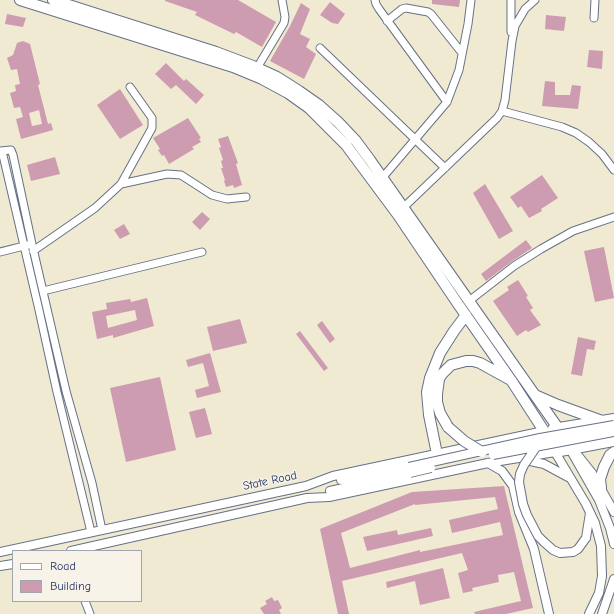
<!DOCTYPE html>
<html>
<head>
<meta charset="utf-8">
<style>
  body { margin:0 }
  #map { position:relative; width:614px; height:614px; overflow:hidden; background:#f0ead2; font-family:"Comic Neue",sans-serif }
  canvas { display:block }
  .legend { position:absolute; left:12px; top:550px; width:130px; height:52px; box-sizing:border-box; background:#f7f3e8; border:1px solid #9fa5b1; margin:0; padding:5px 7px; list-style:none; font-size:12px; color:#1b2f5e }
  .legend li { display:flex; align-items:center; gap:8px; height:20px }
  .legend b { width:20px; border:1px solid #9fa5b1 }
</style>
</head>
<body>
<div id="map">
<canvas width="614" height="614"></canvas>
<ul class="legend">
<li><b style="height:5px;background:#fff"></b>Road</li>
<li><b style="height:11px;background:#cd9cb0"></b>Building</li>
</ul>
</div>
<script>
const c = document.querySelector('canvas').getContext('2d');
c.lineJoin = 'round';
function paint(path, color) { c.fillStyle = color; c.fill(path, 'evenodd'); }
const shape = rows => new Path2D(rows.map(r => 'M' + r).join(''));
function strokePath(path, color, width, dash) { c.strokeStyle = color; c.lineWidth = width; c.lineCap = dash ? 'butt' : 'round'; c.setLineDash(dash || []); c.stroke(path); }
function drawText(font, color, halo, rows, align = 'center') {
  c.font = font + ' "Comic Neue",sans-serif'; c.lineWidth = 3; c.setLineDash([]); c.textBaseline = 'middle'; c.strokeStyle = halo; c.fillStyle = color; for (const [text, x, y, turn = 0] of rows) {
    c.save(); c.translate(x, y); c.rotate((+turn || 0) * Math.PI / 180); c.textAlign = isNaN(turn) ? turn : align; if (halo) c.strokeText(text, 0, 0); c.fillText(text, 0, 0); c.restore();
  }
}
const building = shape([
  [165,0,238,0,276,22,262,47,236,32,234,34,195,15,197,12,165,1],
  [432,0,460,0,459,7,432,4],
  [330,2,345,14,338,24,332,23,320,15],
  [301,3,310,9,300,34,310,39,306,47,316,54,304,79,270,61,290,26],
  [7,14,26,18,23,27,5,24],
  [546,15,566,17,564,31,545,29],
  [23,41,30,44,40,84,38,85,48,124,51,123,53,130,21,139,16,119,23,117,20,107,14,108,10,93,16,91,15,85,20,84,17,69,11,70,7,58,13,55,17,43],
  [39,110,42,124,32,126,29,113],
  [589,50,603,51,602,69,587,67],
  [166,63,184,81,186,79,204,95,196,104,176,85,171,89,155,74],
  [545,81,555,82,555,95,570,95,572,85,581,86,578,109,542,106],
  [120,89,143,125,120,139,97,105],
  [188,118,201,138,199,139,201,142,192,147,194,149,169,164,164,155,162,156,158,150,160,149,153,138],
  [228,136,238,163,236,164,242,185,234,188,233,185,226,187,224,181,225,180,221,168,223,168,221,161,223,160,219,148,221,147,218,139],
  [55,157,60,174,31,181,27,165],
  [542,175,558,198,541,209,542,211,529,218,521,206,518,208,510,197],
  [485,184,513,231,499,239,473,193],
  [202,212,210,219,200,230,192,222],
  [124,224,130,234,120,239,114,230],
  [526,240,532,248,511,262,486,281,481,274],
  [604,247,614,298,595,302,584,251],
  [518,280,528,296,526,297,533,308,530,310,541,325,528,332,526,330,517,336,493,301,509,290,507,287],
  [147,298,154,326,113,338,113,335,97,339,92,312,107,309,106,303,130,299,131,302],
  [135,310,137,320,108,328,106,316],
  [240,319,247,343,213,351,207,327],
  [322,321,335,339,330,343,317,325],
  [300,331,328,368,324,371,296,334],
  [578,337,596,341,594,350,587,349,582,376,571,374],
  [210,353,221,392,197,398,195,390,209,386,203,363,188,367,186,360],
  [160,377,176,450,126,462,110,388],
  [205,408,212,434,196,438,189,412],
  [504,486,533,608,506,614,475,614,474,612,521,601,514,572,498,575,499,582,472,588,473,591,463,593,458,573,468,570,462,553,342,581,349,614,338,614,320,529,412,492],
  [495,497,498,509,449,520,452,533,500,522,503,535,420,552,420,550,350,568,341,533,415,504,415,505],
  [431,528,433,536,367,551,363,537,397,530,398,535],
  [443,568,450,598,420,605,415,581,387,588,386,582],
  [272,597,274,601,278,600,282,608,279,610,281,614,264,614,260,608,267,604,265,601]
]);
const minor = shape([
  [375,0,376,4,379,9,447,102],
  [511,0,511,32],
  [594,18,595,0],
  [387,21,402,9,406,8,428,12,431,14,462,53],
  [320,48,445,168],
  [257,68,284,23,285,17,282,0],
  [502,111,562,127,576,133,589,142,602,154,614,170],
  [0,151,11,150,13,155,32,244,66,391,92,483,102,530],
  [2,151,39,310,57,392,91,532],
  [383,177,447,102,459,70,468,24,471,0],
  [121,184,167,174,181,175,212,195,227,199,246,197],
  [404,207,497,118,502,111,505,100,512,41,515,26,525,9,535,0],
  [33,251,95,208,121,184,152,128,152,118,130,87],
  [0,252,28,245],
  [43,291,202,252],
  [469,301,514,266,541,249,573,231,614,217],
  [85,601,90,614]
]);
const major = shape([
  [570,449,599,500,610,528,614,544],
  [576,453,592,473,614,512],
  [526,460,544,464,570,478],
  [488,463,502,471,513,486,519,512,534,549,549,614],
  [341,480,409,467],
  [330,491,410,473],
  [544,542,553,550,560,553,573,552,578,549,586,538,590,513],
  [71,551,307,498,329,497,488,463,555,452,586,504,595,523,601,546,602,576,599,593,589,614],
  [0,552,306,486,333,476,544,431],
  [0,566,13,564],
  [602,614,614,579]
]);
const highway = shape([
  [20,0,233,67,262,79,288,93,309,108,346,145,398,215,458,304,511,380,544,431,555,452,614,441],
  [53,0,216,52,253,66,277,77,299,91,319,105,338,122,356,141,370,160,558,428,566,442],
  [535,395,558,405,602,421],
  [448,427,440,413,437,402,437,394,439,379,442,374,451,365,466,361,473,361,480,363,509,379],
  [553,429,614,419],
  [437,454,429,415,427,392,430,378,440,353,454,331,466,315],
  [601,488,600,479,604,467,610,455,614,452]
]);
const majorBridge = shape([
  [537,446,524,465,520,474,519,482,523,504,527,515,538,536,544,542],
  [493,455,614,432],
  [409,467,540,438,614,425],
  [410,473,431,468]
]);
const highwayBridge = shape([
  [448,427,464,441,482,452]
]);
const streetNames = [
  ["State Road",270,481,-12]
];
paint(building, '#cd9cb0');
strokePath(minor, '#667087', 9);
strokePath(major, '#667087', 10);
strokePath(highway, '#667087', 12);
strokePath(minor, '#fff', 7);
strokePath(major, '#fff', 8);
strokePath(highway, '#fff', 10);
strokePath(majorBridge, '#667087', 10, []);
strokePath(highwayBridge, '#667087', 12, []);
strokePath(majorBridge, '#fff', 8);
strokePath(highwayBridge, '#fff', 10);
drawText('12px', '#1b2f5e', '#f7f3e8', streetNames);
</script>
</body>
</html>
